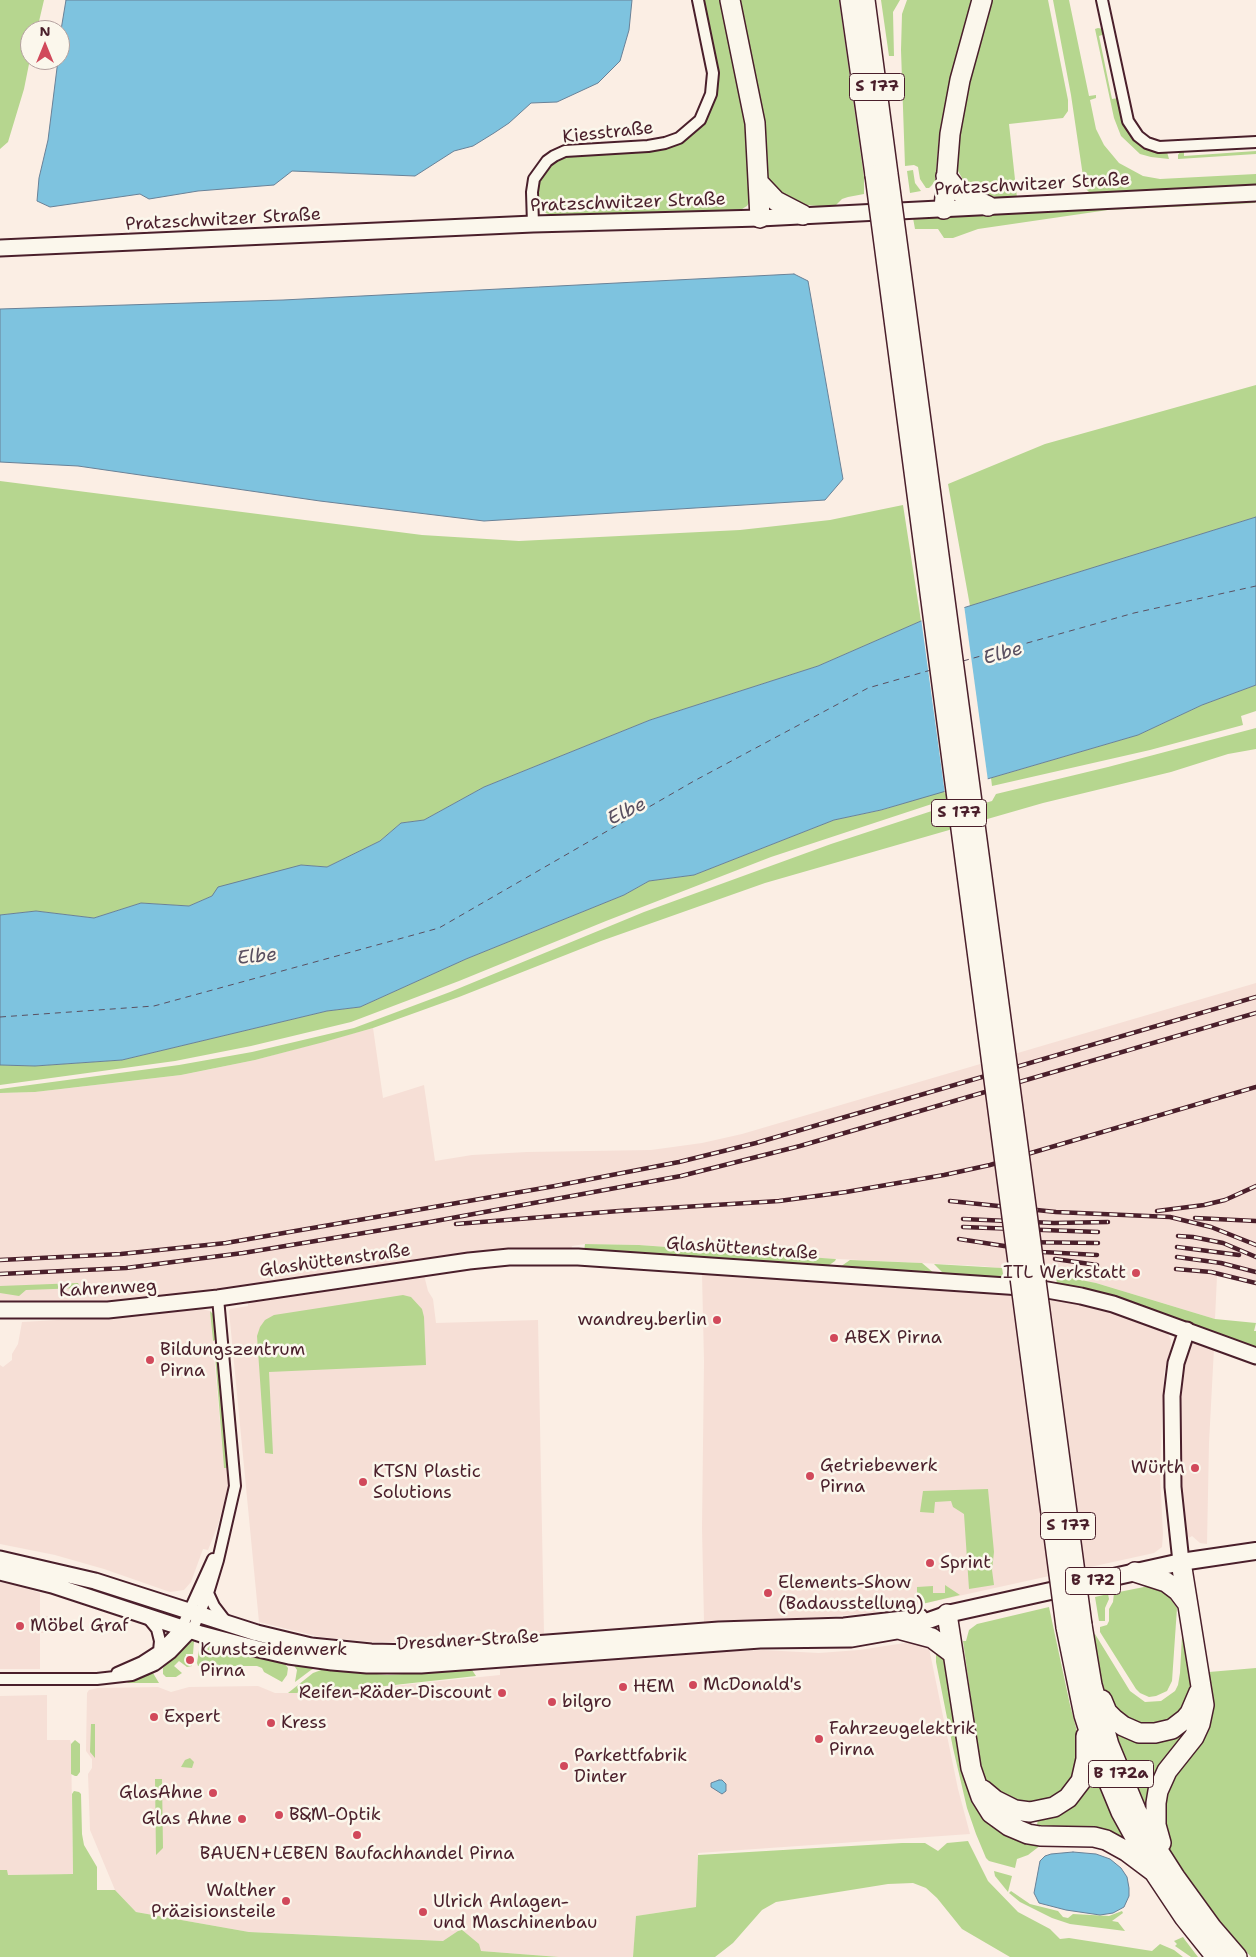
<!DOCTYPE html>
<html>
<head>
<meta charset="utf-8">
<style>
  body { margin:0 }
  #map { position:relative; width:1256px; height:1957px; overflow:hidden; background:#fbeee4; font-family:"Shantell Sans",sans-serif }
  canvas { display:block }
  .north { position:absolute; left:20px; top:20px; width:50px; height:50px; box-sizing:border-box; background:#fbf7ec; border:1px solid #b4a19f; border-radius:50%; rotate:0deg; font-size:14px; font-weight:700; line-height:20px; text-align:center; color:#4a1f2b }
  .north::after { content:''; display:block; margin:auto; width:18px; height:22px; background:#d1495b; clip-path:polygon(50% 0,100% 100%,50% 72%,0 100%) }
</style>
</head>
<body>
<div id="map">
<canvas width="1256" height="1957"></canvas>
<div class="north">N</div>
</div>
<script>
const c = document.querySelector('canvas').getContext('2d');
c.lineJoin = 'round';
function paint(path, color) { c.fillStyle = color; c.fill(path, 'evenodd'); }
const shape = rows => new Path2D(rows.map(r => 'M' + r).join(''));
function strokePath(path, color, width, dash) { c.strokeStyle = color; c.lineWidth = width; c.lineCap = dash ? 'butt' : 'round'; c.setLineDash(dash || []); c.stroke(path); }
function drawText(font, color, halo, rows, align = 'center') {
  c.font = font + ' "Shantell Sans",sans-serif'; c.lineWidth = 5; c.setLineDash([]); c.textBaseline = 'middle'; c.strokeStyle = halo; c.fillStyle = color; for (const [text, x, y, turn = 0] of rows) {
    c.save(); c.translate(x, y); c.rotate((+turn || 0) * Math.PI / 180); c.textAlign = isNaN(turn) ? turn : align; if (halo) c.strokeText(text, 0, 0); c.fillText(text, 0, 0); c.restore();
  }
}
const built = shape([
  [1256,983,1256,1285,1217,1276,1215,1319,1096,1283,1051,1274,982,1266,819,1258,640,1245,585,1244,572,1246,571,1251,377,1268,131,1302,86,1304,0,1301,0,1093,35,1092,181,1075,255,1060,373,1028,383,1098,424,1085,435,1161,472,1155,527,1152,651,1150,702,1143,742,1134],
  [702,1274,845,1284,982,1292,1066,1301,1122,1316,1167,1332,1171,1340,1170,1355,1164,1372,1162,1417,1160,1474,1163,1534,1162,1547,1154,1553,922,1604,870,1613,824,1617,704,1622,702,1528,704,1361],
  [424,1275,428,1291,433,1299,436,1323,538,1320,544,1634,455,1641,374,1642,320,1637,259,1622,229,1311,230,1309,248,1306,248,1300],
  [186,1309,202,1309,210,1311,224,1468,229,1468,228,1487,218,1525,208,1550,203,1549,191,1582,184,1590,170,1592,104,1569,55,1555,0,1544,0,1365,3,1367,12,1360,12,1354,18,1344,22,1322,111,1317],
  [1196,1342,1214,1348,1209,1443,1207,1544,1200,1543,1192,1536,1189,1538,1180,1518,1179,1374,1190,1345],
  [0,1582,21,1586,40,1593,40,1616,48,1616,48,1633,40,1633,40,1669,0,1669],
  [911,1642,921,1642,927,1644,929,1648,958,1789,970,1834,698,1853,696,1907,637,1916,633,1957,559,1957,481,1951,443,1941,249,1932,136,1912,115,1890,90,1830,88,1774,92,1768,92,1759,86,1751,87,1693,89,1690,98,1688,158,1687,171,1692,189,1687,258,1686,275,1693,322,1693,500,1675,500,1669,733,1651,763,1650,819,1653,859,1650],
  [47,1695,47,1740,70,1740,71,1744,73,1874,7,1875,7,1870,0,1870,0,1696]
]);
const green = shape([
  [0,0,44,0,37,30,30,30,30,59,24,89,8,142,0,149],
  [704,0,725,0,751,127,750,201,747,206,742,209,722,212,561,219,543,212,537,195,538,186,545,172,556,160,566,155,681,142,696,131,706,120,715,95,718,72],
  [736,0,839,0,864,177,864,194,848,197,842,199,834,207,790,204,766,178],
  [881,0,900,0,893,12,894,56,889,56],
  [907,0,975,0,942,119,939,136,935,182,929,188,926,188,920,179,918,167,914,165,905,166,901,50,902,14],
  [990,0,1048,0,1068,100,1068,111,1063,118,1009,124,1017,198,983,196,985,191,974,188,965,183,958,171,956,159,961,116,970,75],
  [1053,0,1069,0,1089,96,1096,95,1096,98,1090,100,1096,129,1104,145,1119,163,1143,176,1160,179,1256,174,1256,188,1091,194,1086,189,1084,183,1071,95],
  [1098,28,1104,29,1105,34,1099,36,1112,99,1118,98,1126,128,1137,142,1167,152,1169,159,1151,157,1140,154,1121,136,1114,118,1095,29],
  [1181,150,1184,150,1184,156,1256,151,1256,154,1178,159,1178,155],
  [913,170,915,183,921,191,910,193,907,171],
  [1255,198,1255,203,1108,210,978,229,953,238,944,238,938,229,915,229,913,218,1031,209,1064,210],
  [1256,385,1256,517,970,606,948,484,1045,444],
  [0,481,422,535,519,541,740,530,830,520,903,505,921,621,818,666,650,720,484,787,424,820,401,823,380,841,327,867,301,865,212,896,189,906,141,903,94,918,36,911,0,915],
  [1256,685,1256,711,1241,716,1243,725,1150,750,992,786,991,778,1138,735,1202,705],
  [1256,728,1256,749,1228,754,1171,772,1043,803,765,883,601,941,459,997,373,1028,324,1042,255,1060,181,1075,35,1092,0,1093,0,1089,179,1065,252,1052,354,1028,450,992,644,912,831,844,944,807,950,806,953,812,992,801,996,794,1108,767],
  [946,790,947,799,771,857,606,921,459,981,351,1022,251,1046,175,1061,0,1085,0,1065,35,1066,122,1060,327,1011,360,1007,466,959,624,895,649,881,694,875,834,820,882,810],
  [585,1244,639,1245,836,1259,835,1261,825,1268,584,1252],
  [850,1260,922,1263,935,1274,840,1267],
  [934,1264,1002,1268,1004,1280,946,1276],
  [1056,1275,1096,1283,1215,1319,1256,1323,1254,1331,1256,1331,1256,1349,1057,1286],
  [78,1283,81,1288,26,1290,19,1296,0,1293,0,1286],
  [403,1295,411,1297,422,1309,424,1317,426,1365,269,1372,273,1454,265,1453,257,1336,260,1327,265,1320,274,1315],
  [210,1311,214,1315,217,1339,213,1341],
  [226,1318,236,1423,234,1423,224,1320],
  [215,1355,219,1355,229,1468,224,1468],
  [988,1489,994,1552,992,1570,994,1585,969,1589,964,1514,953,1507,951,1501,935,1502,934,1513,920,1512,923,1491],
  [945,1585,960,1595,922,1604,917,1600,917,1587,933,1586,933,1593,945,1593],
  [1144,1587,1150,1587,1167,1594,1177,1608,1172,1681,1167,1691,1156,1696,1149,1697,1140,1693,1136,1689,1100,1632,1100,1627,1107,1625,1109,1621,1109,1609,1113,1602,1114,1593],
  [1108,1594,1109,1599,1105,1608,1105,1621,1099,1621,1095,1597],
  [1049,1607,1070,1705,1079,1739,1081,1762,1064,1795,1028,1808,989,1788,984,1779,978,1750,963,1641,966,1641,969,1630,977,1624],
  [1183,1617,1194,1684,1182,1716,1149,1729,1120,1719,1104,1692,1093,1635,1095,1634,1130,1691,1145,1702,1161,1701,1175,1691,1178,1685,1180,1673],
  [203,1640,284,1663,288,1668,287,1675,282,1682,264,1672,262,1668,257,1666,212,1666,211,1663,205,1663,204,1666,198,1666,197,1663,199,1650,202,1650],
  [194,1641,193,1654,186,1654,185,1663,192,1663,192,1666,187,1667,179,1661,174,1666,182,1673,176,1677,166,1677,163,1674,163,1668,189,1642],
  [936,1651,943,1655,944,1660,961,1767,971,1794,1041,1845,1028,1855,1017,1859,1015,1868,989,1861,986,1858,976,1834,967,1808,953,1748,936,1662],
  [293,1664,322,1665,311,1670,295,1682,297,1670],
  [1256,1668,1256,1957,1251,1957,1222,1924,1173,1857,1166,1844,1159,1810,1209,1685,1209,1672],
  [324,1669,387,1675,472,1670,476,1676,322,1693,288,1693,313,1673],
  [153,1673,159,1683,128,1683,127,1682],
  [1199,1707,1148,1816,1119,1749,1112,1724,1132,1736],
  [91,1724,95,1724,95,1758,90,1752],
  [75,1740,80,1744,80,1772,77,1776,75,1776,71,1774,71,1744],
  [190,1758,194,1762,192,1768,181,1767,185,1760],
  [1091,1763,1107,1805,1126,1841,1036,1829,1038,1820,1060,1814],
  [155,1779,162,1779,163,1848,156,1855],
  [74,1791,79,1792,81,1794,82,1834,84,1845,97,1867,97,1890,115,1890,136,1912,249,1932,443,1941,461,1929,479,1944,481,1951,559,1957,0,1957,0,1870,7,1870,8,1875,73,1874,72,1794],
  [968,1841,988,1881,1018,1912,1050,1929,1060,1939,1069,1938,1152,1951,1160,1944,1174,1950,1183,1957,1010,1957,962,1929,937,1898,926,1888,913,1883,888,1884,776,1902,762,1910,733,1943,715,1957,633,1957,636,1916,696,1907,698,1855,902,1843,925,1843,938,1851,947,1843],
  [994,1871,1012,1876,1008,1892,995,1876],
  [1011,1891,1030,1904,1058,1911,1063,1917,1068,1918,1073,1914,1109,1916,1122,1911,1123,1913,1112,1921,1118,1922,1125,1931,1070,1924,1052,1918,1020,1902,1009,1893],
  [1183,1937,1185,1940,1198,1957,1191,1957,1175,1946,1177,1944,1174,1941]
]);
const water = shape([
  [66,0,632,0,629,30,620,61,598,83,557,102,531,103,509,123,494,133,473,146,454,151,415,176,292,171,274,185,198,191,149,199,140,194,50,207,37,201,39,178,48,140,58,60,60,60,60,36,66,0],
  [794,274,808,281,843,479,825,500,484,521,320,501,78,466,0,462,0,309,283,300,794,274],
  [1256,517,1256,685,1202,705,1138,735,881,810,834,820,694,875,649,881,624,895,466,959,360,1007,327,1011,122,1060,35,1066,0,1065,0,915,36,911,94,918,141,903,189,906,212,896,218,887,301,865,327,867,380,841,401,823,424,820,484,787,650,720,818,666,921,621,1256,517],
  [719,1780,722,1780,726,1784,726,1791,722,1794,711,1787,711,1783,719,1780],
  [1073,1852,1096,1854,1110,1859,1121,1868,1127,1877,1129,1888,1129,1896,1124,1907,1113,1913,1100,1915,1066,1910,1039,1903,1034,1893,1040,1861,1045,1856,1051,1854,1073,1852]
]);
const pier = shape([
  [964,605,988,781,945,794,921,618]
]);
const ferry = shape([
  [963,661,1134,613,1256,586],
  [0,1017,154,1006,439,928,694,781,868,688,931,670]
]);
const street = shape([
  [1102,0,1128,121,1138,136,1147,143,1159,147,1256,142],
  [533,224,532,192,534,179,547,161,554,156,565,151,648,146,665,143,679,138,700,120,711,94,713,73,698,0],
  [208,1593,214,1606,227,1623],
  [148,1618,157,1629,160,1641,159,1651],
  [117,1673,142,1662,159,1651,182,1627,213,1559],
  [0,1679,97,1679,132,1675,155,1665,171,1653,192,1631,208,1593,218,1560,235,1486,218,1298]
]);
const secondary = shape([
  [0,248,533,224,760,218,1256,193],
  [0,1310,108,1310,218,1298,469,1261,509,1257,578,1257,1036,1288,1081,1296,1113,1304,1256,1356],
  [0,1559,95,1581,257,1633,311,1646,371,1652,415,1653,719,1630,844,1626,920,1617],
  [1181,1562,1173,1487,1172,1396,1176,1363,1187,1330],
  [0,1572,52,1585,201,1634,254,1648,289,1656,332,1662,367,1665,421,1665,760,1640,851,1639,902,1630,947,1614]
]);
const primary = shape([
  [947,1614,1181,1562,1256,1551]
]);
const highway = shape([
  [730,0,755,123,760,218],
  [850,0,875,175],
  [865,0,888,174],
  [946,176,957,190,966,196,988,206],
  [759,183,776,201,803,215],
  [944,209,950,134,960,80,982,0],
  [1135,1572,1166,1582,1178,1591,1187,1603],
  [947,1614,971,1768,981,1797,991,1813,1009,1826,1028,1834,1040,1836,1094,1837,1106,1840,1126,1851,1154,1872],
  [1082,1625,1092,1685,1109,1745,1136,1810,1152,1841,1175,1877,1212,1928,1237,1957],
  [1066,1627,1084,1715,1095,1749,1121,1812,1154,1872,1184,1917,1216,1957],
  [902,1630,932,1638,952,1653],
  [1102,1700,1107,1712,1114,1719,1123,1726,1139,1733,1155,1733,1172,1729,1185,1719,1190,1713,1199,1692],
  [983,1790,995,1800,1015,1810,1030,1812,1054,1807,1068,1798,1081,1781,1086,1759,1086,1736],
  [1161,1843,1156,1825,1156,1803,1158,1791,1167,1771,1194,1737,1200,1724,1204,1705,1181,1562]
]);
const rail = shape([
  [950,1201,1056,1212,1170,1217,1211,1227,1256,1245],
  [1157,1211,1204,1205,1225,1200,1256,1186],
  [1195,1218,1256,1221],
  [963,1219,1054,1223,1108,1222],
  [456,1224,619,1211,779,1201,846,1192,944,1175,990,1165,1256,1087],
  [963,1227,1098,1232],
  [1178,1236,1193,1237,1223,1243,1256,1257],
  [959,1239,1043,1252,1097,1255],
  [1014,1242,1098,1243],
  [1177,1247,1239,1255],
  [1177,1257,1221,1263,1256,1272],
  [1055,1259,1097,1265],
  [0,1260,121,1254,226,1243,555,1186,679,1162,756,1143,1256,997],
  [1176,1269,1211,1272,1256,1283],
  [0,1274,126,1268,243,1253,430,1222,681,1176,800,1146,1256,1013]
]);
const highwayBridge = shape([
  [888,174,1082,1625],
  [875,175,1066,1627]
]);
const markers = [
  [1136,1273,5,"#d1495b"],
  [717,1320,5,"#d1495b"],
  [834,1338,5,"#d1495b"],
  [150,1360,5,"#d1495b"],
  [1195,1468,5,"#d1495b"],
  [810,1476,5,"#d1495b"],
  [363,1482,5,"#d1495b"],
  [930,1563,5,"#d1495b"],
  [768,1593,5,"#d1495b"],
  [20,1626,5,"#d1495b"],
  [190,1660,5,"#d1495b"],
  [693,1685,5,"#d1495b"],
  [623,1687,5,"#d1495b"],
  [502,1693,5,"#d1495b"],
  [552,1702,5,"#d1495b"],
  [154,1717,5,"#d1495b"],
  [271,1723,5,"#d1495b"],
  [819,1739,5,"#d1495b"],
  [564,1766,5,"#d1495b"],
  [213,1793,5,"#d1495b"],
  [279,1815,5,"#d1495b"],
  [242,1819,5,"#d1495b"],
  [357,1835,5,"#d1495b"],
  [286,1901,5,"#d1495b"],
  [423,1912,5,"#d1495b"]
];
const shields = [
  [877,87,55],
  [959,813,55],
  [1068,1526,55],
  [1093,1581,55],
  [1121,1774,65]
];
const shieldNames = [
  ["S 177",877,87],
  ["S 177",959,813],
  ["S 177",1068,1526],
  ["B 172",1093,1581],
  ["B 172a",1121,1774]
];
const streetNames = [
  ["Kiesstraße",608,133,-6],
  ["Pratzschwitzer Straße",1032,185,-3],
  ["Pratzschwitzer Straße",628,203,-2],
  ["Pratzschwitzer Straße",223,220,-3],
  ["Glashüttenstraße",742,1249,4],
  ["Glashüttenstraße",335,1261,-8],
  ["Kahrenweg",108,1289,-3],
  ["Dresdner Straße",468,1641,-3]
];
const poiNames = [
  ["ITL Werkstatt",1126,1273,"right"],
  ["wandrey.berlin",707,1320,"right"],
  ["ABEX Pirna",844,1338],
  ["Bildungszentrum",160,1350],
  ["Pirna",160,1371],
  ["Getriebewerk",820,1466],
  ["Pirna",820,1487],
  ["Würth",1185,1468,"right"],
  ["KTSN Plastic",373,1472],
  ["Solutions",373,1493],
  ["Sprint",940,1563],
  ["Elements-Show",778,1583],
  ["(Badausstellung)",778,1604],
  ["Möbel Graf",30,1626],
  ["Kunstseidenwerk",200,1650],
  ["Pirna",200,1671],
  ["McDonald's",703,1685],
  ["HEM",633,1687],
  ["Reifen-Räder-Discount",492,1693,"right"],
  ["bilgro",562,1702],
  ["Expert",164,1717],
  ["Kress",281,1723],
  ["Fahrzeugelektrik",829,1729],
  ["Pirna",829,1750],
  ["Parkettfabrik",574,1756],
  ["Dinter",574,1777],
  ["GlasAhne",203,1793,"right"],
  ["B&M-Optik",289,1815],
  ["Glas Ahne",232,1819,"right"],
  ["BAUEN+LEBEN Baufachhandel Pirna",357,1854,"center"],
  ["Walther",276,1891,"right"],
  ["Präzisionsteile",276,1912,"right"],
  ["Ulrich Anlagen-",433,1902],
  ["und Maschinenbau",433,1923]
];
const waterNames = [
  ["Elbe",1003,654,-16],
  ["Elbe",627,812,-25],
  ["Elbe",257,957,-6]
];
paint(built, '#f6dfd6');
paint(green, '#b6d68f');
paint(water, '#7ec3df');
strokePath(water, '#698197', 1);
paint(pier, '#fbeee4');
strokePath(ferry, '#5a5061', 1, [6, 5]);
strokePath(street, '#4a1f2b', 14);
strokePath(secondary, '#4a1f2b', 19);
strokePath(primary, '#4a1f2b', 20);
strokePath(highway, '#4a1f2b', 22);
strokePath(street, '#fbf7ec', 10);
strokePath(secondary, '#fbf7ec', 15);
strokePath(primary, '#fbf7ec', 16);
strokePath(highway, '#fbf7ec', 19);
strokePath(rail, '#4a1f2b', 4.5);
strokePath(rail, '#fbf7ec', 2.5, [8]);
strokePath(highwayBridge, '#4a1f2b', 22, []);
strokePath(highwayBridge, '#fbf7ec', 19);
for (const [x, y, r, color] of markers) { const dot = new Path2D(); dot.arc(x, y, r, 0, 2 * Math.PI); c.fillStyle = color; c.fill(dot); strokePath(dot, '#fbf7ec', 2); }
for (const [x, y, w] of shields) { const box = new Path2D(); box.roundRect(x - w / 2, y - 13.5, w, 27, 4); c.fillStyle = '#fbf7ec'; c.fill(box); strokePath(box, '#4a1f2b', 1); }
drawText('bold 16px', '#4a1f2b', null, shieldNames);
drawText('18px', '#4a1f2b', '#fbf7ec', streetNames);
drawText('18px', '#4a1f2b', '#fbf7ec', poiNames, 'left');
drawText('italic 19px', '#5a5061', '#fbf7ec', waterNames);
</script>
</body>
</html>
